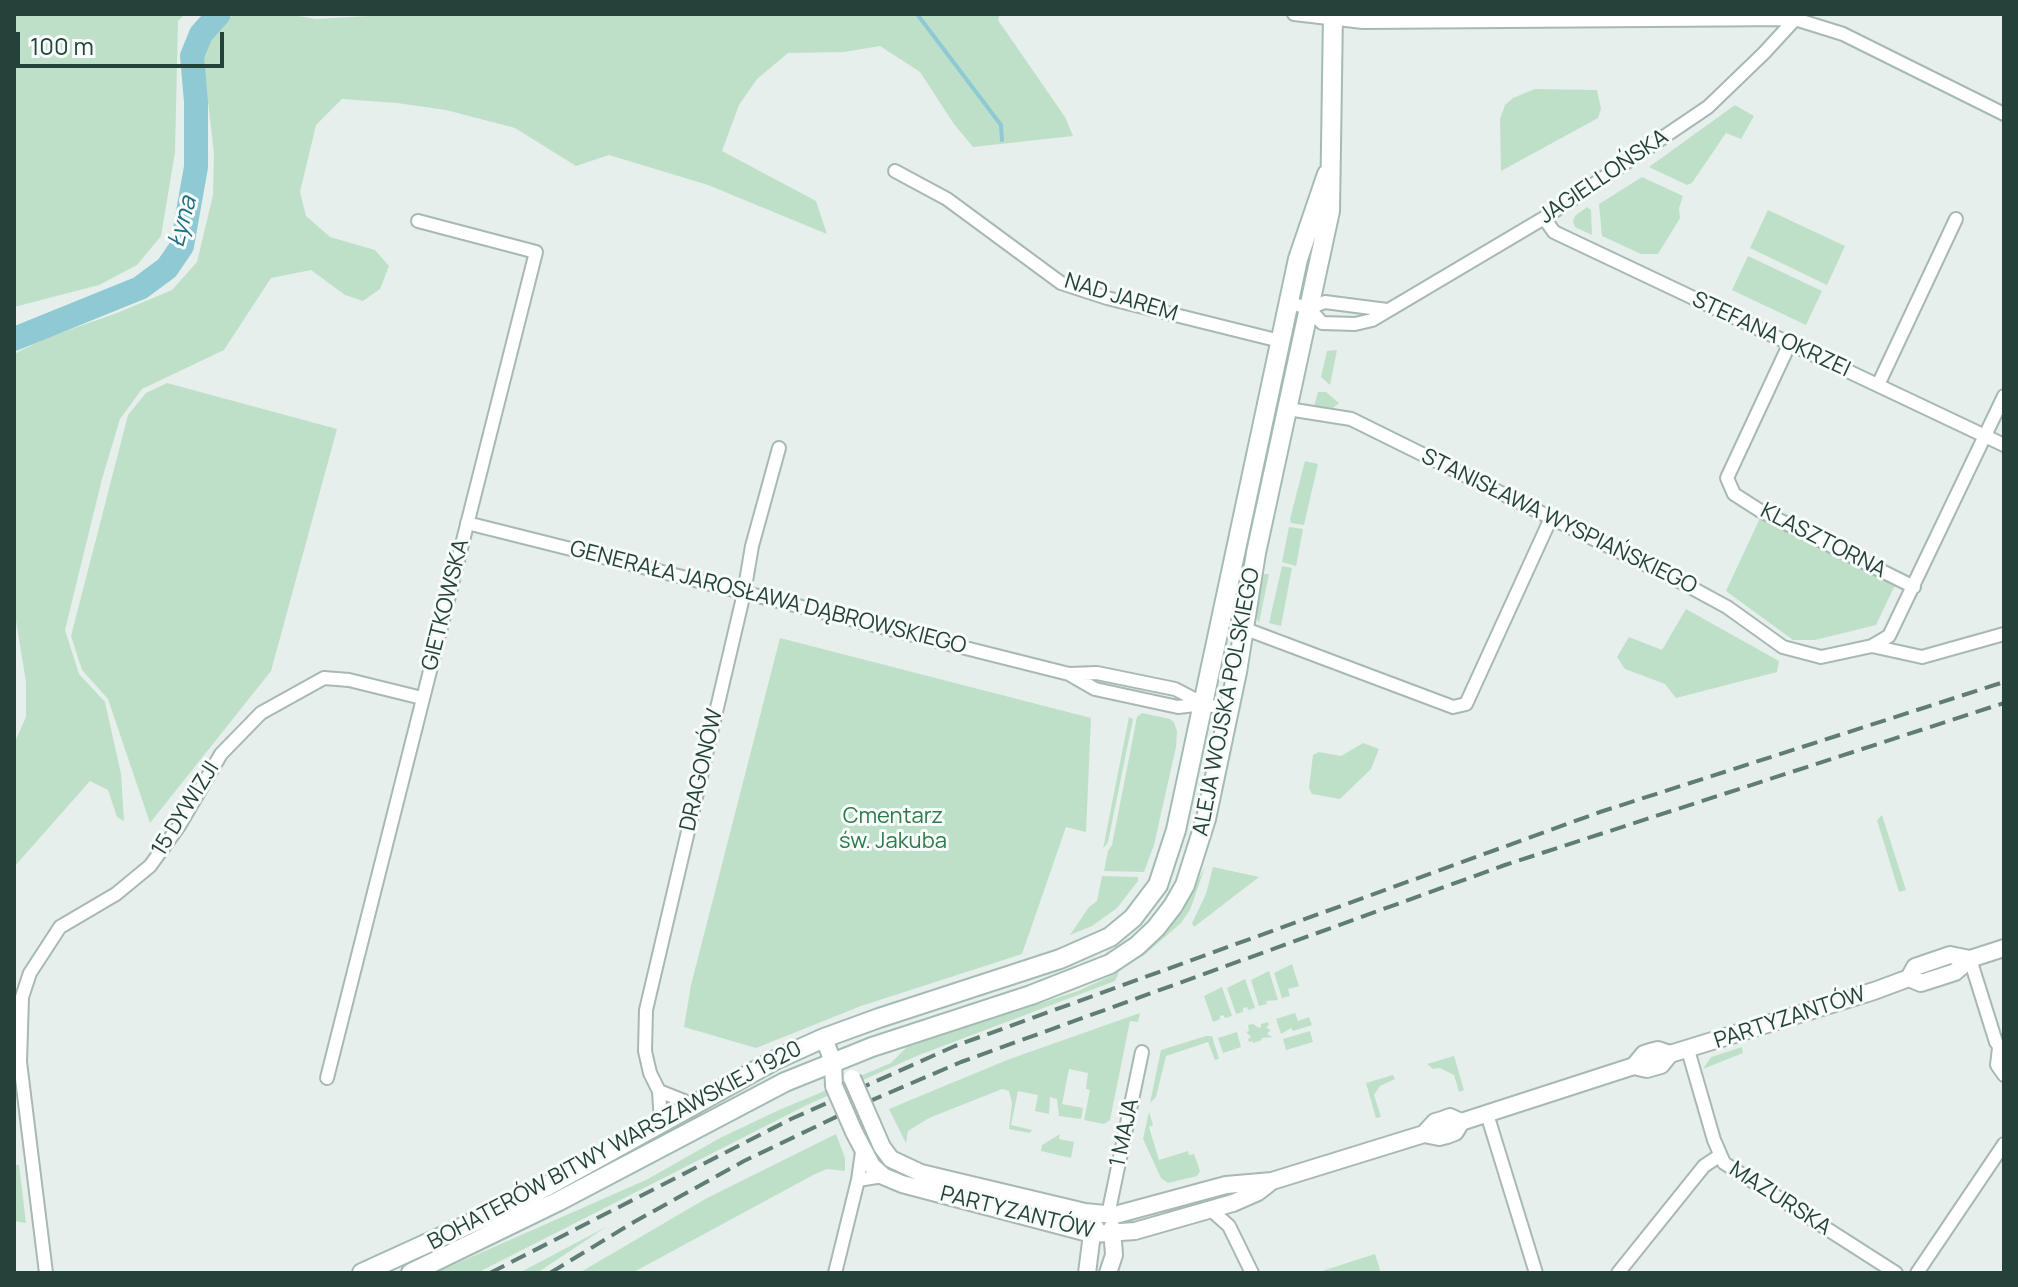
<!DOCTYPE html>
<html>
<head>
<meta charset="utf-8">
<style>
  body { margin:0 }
  #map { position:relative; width:2018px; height:1287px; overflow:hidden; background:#e6efeb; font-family:Manrope,sans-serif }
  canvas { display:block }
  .frame { position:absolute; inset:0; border:16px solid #24423a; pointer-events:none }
  .scale { position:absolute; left:16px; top:32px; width:208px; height:36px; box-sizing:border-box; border:4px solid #24423a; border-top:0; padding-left:10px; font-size:24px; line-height:28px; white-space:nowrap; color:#24423a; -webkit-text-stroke:6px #f7fbf9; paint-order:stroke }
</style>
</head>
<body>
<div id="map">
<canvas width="2018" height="1287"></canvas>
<div class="frame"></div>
<div class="scale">100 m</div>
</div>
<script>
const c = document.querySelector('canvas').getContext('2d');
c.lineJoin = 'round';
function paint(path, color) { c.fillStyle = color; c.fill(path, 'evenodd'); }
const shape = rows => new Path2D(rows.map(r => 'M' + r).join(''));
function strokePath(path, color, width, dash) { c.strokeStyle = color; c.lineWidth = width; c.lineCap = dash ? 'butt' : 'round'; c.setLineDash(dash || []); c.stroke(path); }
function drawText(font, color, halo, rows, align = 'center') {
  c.font = font + ' Manrope,sans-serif'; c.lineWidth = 6; c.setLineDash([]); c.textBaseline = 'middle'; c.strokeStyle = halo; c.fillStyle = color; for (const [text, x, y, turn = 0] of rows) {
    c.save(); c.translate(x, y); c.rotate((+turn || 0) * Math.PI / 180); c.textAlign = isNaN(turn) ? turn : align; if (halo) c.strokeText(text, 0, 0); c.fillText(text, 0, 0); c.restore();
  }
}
const green = shape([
  [14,14,185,14,178,21,175,152,161,236,137,265,99,285,14,307],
  [236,14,287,14,316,19,405,14,1000,14,998,20,1065,117,1073,136,973,147,954,124,920,72,880,46,844,52,788,53,757,79,739,105,722,151,816,201,827,234,708,185,609,155,576,166,515,128,446,110,397,103,342,99,316,125,300,192,306,216,330,237,375,250,389,266,380,289,363,301,345,295,311,270,271,278,224,350,142,389,120,419,102,479,65,630,79,674,105,702,121,774,124,821,117,817,108,790,90,781,14,867,14,744,26,717,26,682,14,609,14,354,46,338,117,313,172,290,197,262,213,195,214,154,203,57,215,26],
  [1535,89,1597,90,1601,109,1598,118,1501,171,1500,119,1505,105,1513,98],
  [1735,105,1754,116,1741,139,1726,133,1692,183,1687,185,1649,167],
  [1642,177,1683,196,1679,208,1680,218,1658,254,1641,254,1602,236,1599,204],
  [1587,207,1591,210,1592,235,1575,227,1573,221,1575,216],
  [1768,210,1845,246,1827,285,1750,248],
  [1748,256,1822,291,1806,325,1732,290],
  [1337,350,1330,385,1321,377,1327,351],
  [167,383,337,429,271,671,150,823,108,699,82,670,71,636,128,415,146,393],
  [1318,392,1326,392,1339,403,1333,408,1314,406],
  [1305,461,1318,464,1304,525,1291,523,1290,519],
  [1760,518,1895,585,1876,625,1815,640,1793,640,1726,591],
  [1289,527,1303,529,1296,566,1282,562],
  [1282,566,1292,568,1281,626,1269,623],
  [1264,574,1269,574,1259,623,1255,615],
  [1686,609,1779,661,1777,672,1676,698,1665,684,1625,669,1617,657,1629,637,1662,650],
  [780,638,1091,718,1086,832,1066,827,1022,954,861,1006,756,1048,684,1027,691,985],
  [1142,713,1170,719,1174,722,1177,731,1176,747,1154,845,1144,872,1104,871,1108,851,1112,845,1137,717],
  [1129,717,1133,719,1108,842,1103,849],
  [1363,743,1379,749,1371,769,1340,799,1312,794,1309,788,1313,755,1319,752,1341,756],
  [1882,815,1906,890,1899,892,1877,820],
  [1205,867,1190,910,1181,923,1143,956,1135,959,1164,932,1183,908],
  [1213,867,1259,877,1194,927,1192,923,1206,894],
  [1102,876,1138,877,1138,881,1117,908,1092,926,1070,935,1089,907,1097,901],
  [1292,964,1299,986,1288,989,1290,996,1282,998,1274,973],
  [1269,971,1278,1000,1266,1001,1267,1004,1259,1006,1251,980],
  [1119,972,1115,981,919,1055,807,1105,477,1273,435,1273,648,1179,720,1138,779,1110,891,1063,907,1047,1078,991],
  [1245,979,1255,1008,1248,1010,1247,1007,1243,1008,1243,1012,1236,1014,1227,988],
  [1222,987,1232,1016,1225,1018,1223,1015,1220,1016,1220,1019,1213,1022,1204,996],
  [1140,1013,1138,1022,1130,1021,1110,1120,1104,1124,1084,1120,1090,1090,1086,1089,1088,1073,1069,1069,1062,1104,1083,1108,1081,1119,1059,1116,1057,1099,1050,1097,1049,1114,1035,1111,1038,1095,1018,1091,1011,1125,1032,1130,1030,1133,1009,1129,1012,1103,1009,1091,1002,1089,929,1118,908,1131,906,1143,889,1109,1007,1060],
  [1295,1013,1298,1021,1309,1017,1312,1025,1293,1031,1291,1028,1281,1034,1276,1019],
  [1268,1022,1269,1025,1266,1027,1271,1031,1268,1032,1268,1035,1273,1037,1261,1038,1262,1040,1253,1043,1252,1041,1249,1042,1248,1039,1251,1037,1246,1032,1249,1031,1248,1025,1253,1024,1259,1028,1261,1027,1261,1024],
  [1310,1031,1313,1042,1286,1050,1283,1039],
  [1237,1032,1241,1047,1223,1053,1218,1038],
  [1206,1036,1212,1036,1219,1059,1215,1060,1208,1042,1166,1056,1156,1097,1150,1103,1161,1050],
  [1742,1047,1743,1053,1703,1069,1711,1057],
  [1454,1056,1464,1090,1459,1092,1454,1075,1440,1068,1433,1069,1427,1064],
  [1393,1075,1395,1079,1380,1086,1374,1095,1381,1117,1376,1118,1366,1083],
  [1149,1112,1153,1125,1149,1127,1159,1160,1188,1151,1189,1155,1194,1154,1200,1171,1197,1176,1168,1183,1161,1178,1143,1139],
  [836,1134,845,1158,845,1171,827,1169,815,1174,632,1273,579,1273,707,1198],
  [1060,1134,1059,1139,1074,1142,1071,1158,1041,1151,1042,1145],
  [14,1165,19,1165,26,1223,14,1221],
  [606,1227,537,1273,519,1273],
  [1375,1254,1381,1273,1319,1273,1319,1272]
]);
const stream = shape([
  [917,14,1001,125,1002,140]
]);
const river = shape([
  [14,339,140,288,167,268,182,246,196,167,196,101,192,56,201,34,219,14]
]);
const minor = shape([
  [1294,14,1363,22,1795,19,1843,34,2004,114],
  [895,171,947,199,1061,283,1107,298,1280,341],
  [1544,218,1554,232,2004,445],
  [1289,303,1309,308,1325,302,1387,310],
  [1309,308,1322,323,1355,324,1372,320,1544,218,1708,107,1764,53,1798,16],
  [1789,345,1727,478,1734,494,1759,510,1914,587],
  [1878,385,1956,219],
  [1288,409,1351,419,1681,582,1727,607,1783,647,1821,657,1872,646,1889,636,2004,396],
  [467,523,1069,674,1097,673,1175,689,1204,704,1229,710],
  [1243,628,1453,707,1466,704,1551,518],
  [1872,646,1922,657,2004,634],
  [1069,674,1095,689,1178,707,1204,704],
  [1970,959,1996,1042,2004,1053],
  [1999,1048,1997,1065,2004,1075],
  [1688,1050,1714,1140,1724,1163,1896,1273],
  [327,1078,536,252,418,221],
  [659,1091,694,1105],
  [1487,1114,1536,1273],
  [661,1123,659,1091,650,1073,645,1051,646,1010,744,593,752,546,779,448],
  [862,1152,858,1180,883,1176],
  [1211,1210,1229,1226,1252,1273],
  [1108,1215,1142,1052],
  [46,1273,20,1062,22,997,30,973,60,927,116,894,150,866,179,826,221,754,261,713,324,678,349,680,422,698],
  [835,1273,858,1180],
  [1618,1273,1704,1166,1719,1156],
  [1917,1273,2004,1144]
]);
const tertiary = shape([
  [1909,978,1921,983,1946,975,1955,972,1970,959,2004,948],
  [824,1038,833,1062,834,1086],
  [1634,1066,1647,1069,1661,1065,1670,1054,1874,991,1909,978,1915,967,1950,955,1970,959],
  [872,1124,882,1147,891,1159,921,1173,1085,1212,1115,1215,1226,1185,1272,1181,1424,1134,1435,1122,1442,1120,1450,1117,1461,1122],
  [854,1132,872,1166,883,1176,902,1184,1092,1234,1135,1231,1233,1203,1258,1192,1272,1181],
  [1424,1134,1439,1137,1447,1135,1455,1132,1461,1122,1634,1066,1644,1054,1650,1052,1658,1050,1670,1054],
  [1087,1273,1092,1234,1096,1228],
  [1108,1273,1114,1255,1112,1228]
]);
const secondary = shape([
  [362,1273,520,1201,775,1060,824,1038,879,1018,1060,959,1110,937,1133,918,1158,885,1176,830,1298,259,1327,174],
  [411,1273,559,1201,785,1082,872,1047,1031,995,1110,964,1137,946,1156,928,1173,906,1185,885,1206,819,1237,672,1256,553,1330,211,1333,14]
]);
const rail = shape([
  [490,1273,791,1119,955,1046,1600,812,2004,682],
  [550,1273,634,1222,744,1161,863,1104,961,1062,1505,865,2004,703]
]);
const tertiaryBridge = shape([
  [852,1078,872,1124],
  [834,1086,854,1132]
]);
const streetNames = [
  ["JAGIELLOŃSKA",1604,177,-34],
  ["NAD JAREM",1121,298,17],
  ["STEFANA OKRZEI",1771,335,25],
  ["STANISŁAWA WYSPIAŃSKIEGO",1559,522,26],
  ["KLASZTORNA",1823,541,27],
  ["GENERAŁA JAROSŁAWA DĄBROWSKIEGO",768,598,14],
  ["GIETKOWSKA",446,605,-76],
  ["ALEJA WOJSKA POLSKIEGO",1227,702,-79],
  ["DRAGONÓW",702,770,-77],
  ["15 DYWIZJI",186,809,-58],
  ["PARTYZANTÓW",1790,1018,-18],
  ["1 MAJA",1125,1133,-78],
  ["BOHATERÓW BITWY WARSZAWSKIEJ 1920",615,1146,-28],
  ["MAZURSKA",1780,1199,33],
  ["PARTYZANTÓW",1017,1213,14]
];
const parkNames = [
  ["Cmentarz",893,817],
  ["św. Jakuba",893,842]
];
const waterNames = [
  ["Łyna",183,222,-75]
];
paint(green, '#bfe0c8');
strokePath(stream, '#8ec9d4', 4);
strokePath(river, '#8ec9d4', 24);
strokePath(minor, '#a8b8b2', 16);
strokePath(tertiary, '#a8b8b2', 20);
strokePath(secondary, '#a4bbb3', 22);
strokePath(minor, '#fff', 12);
strokePath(tertiary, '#fff', 16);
strokePath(secondary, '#fff', 18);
strokePath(rail, '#5f7d75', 4, [16, 8]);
strokePath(tertiaryBridge, '#a8b8b2', 20, []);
strokePath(tertiaryBridge, '#fff', 16);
drawText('22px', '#24423a', '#f7fbf9', streetNames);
drawText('22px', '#2d7a4b', '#f7fbf9', parkNames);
drawText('italic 24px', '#1c6f80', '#f7fbf9', waterNames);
</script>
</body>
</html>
